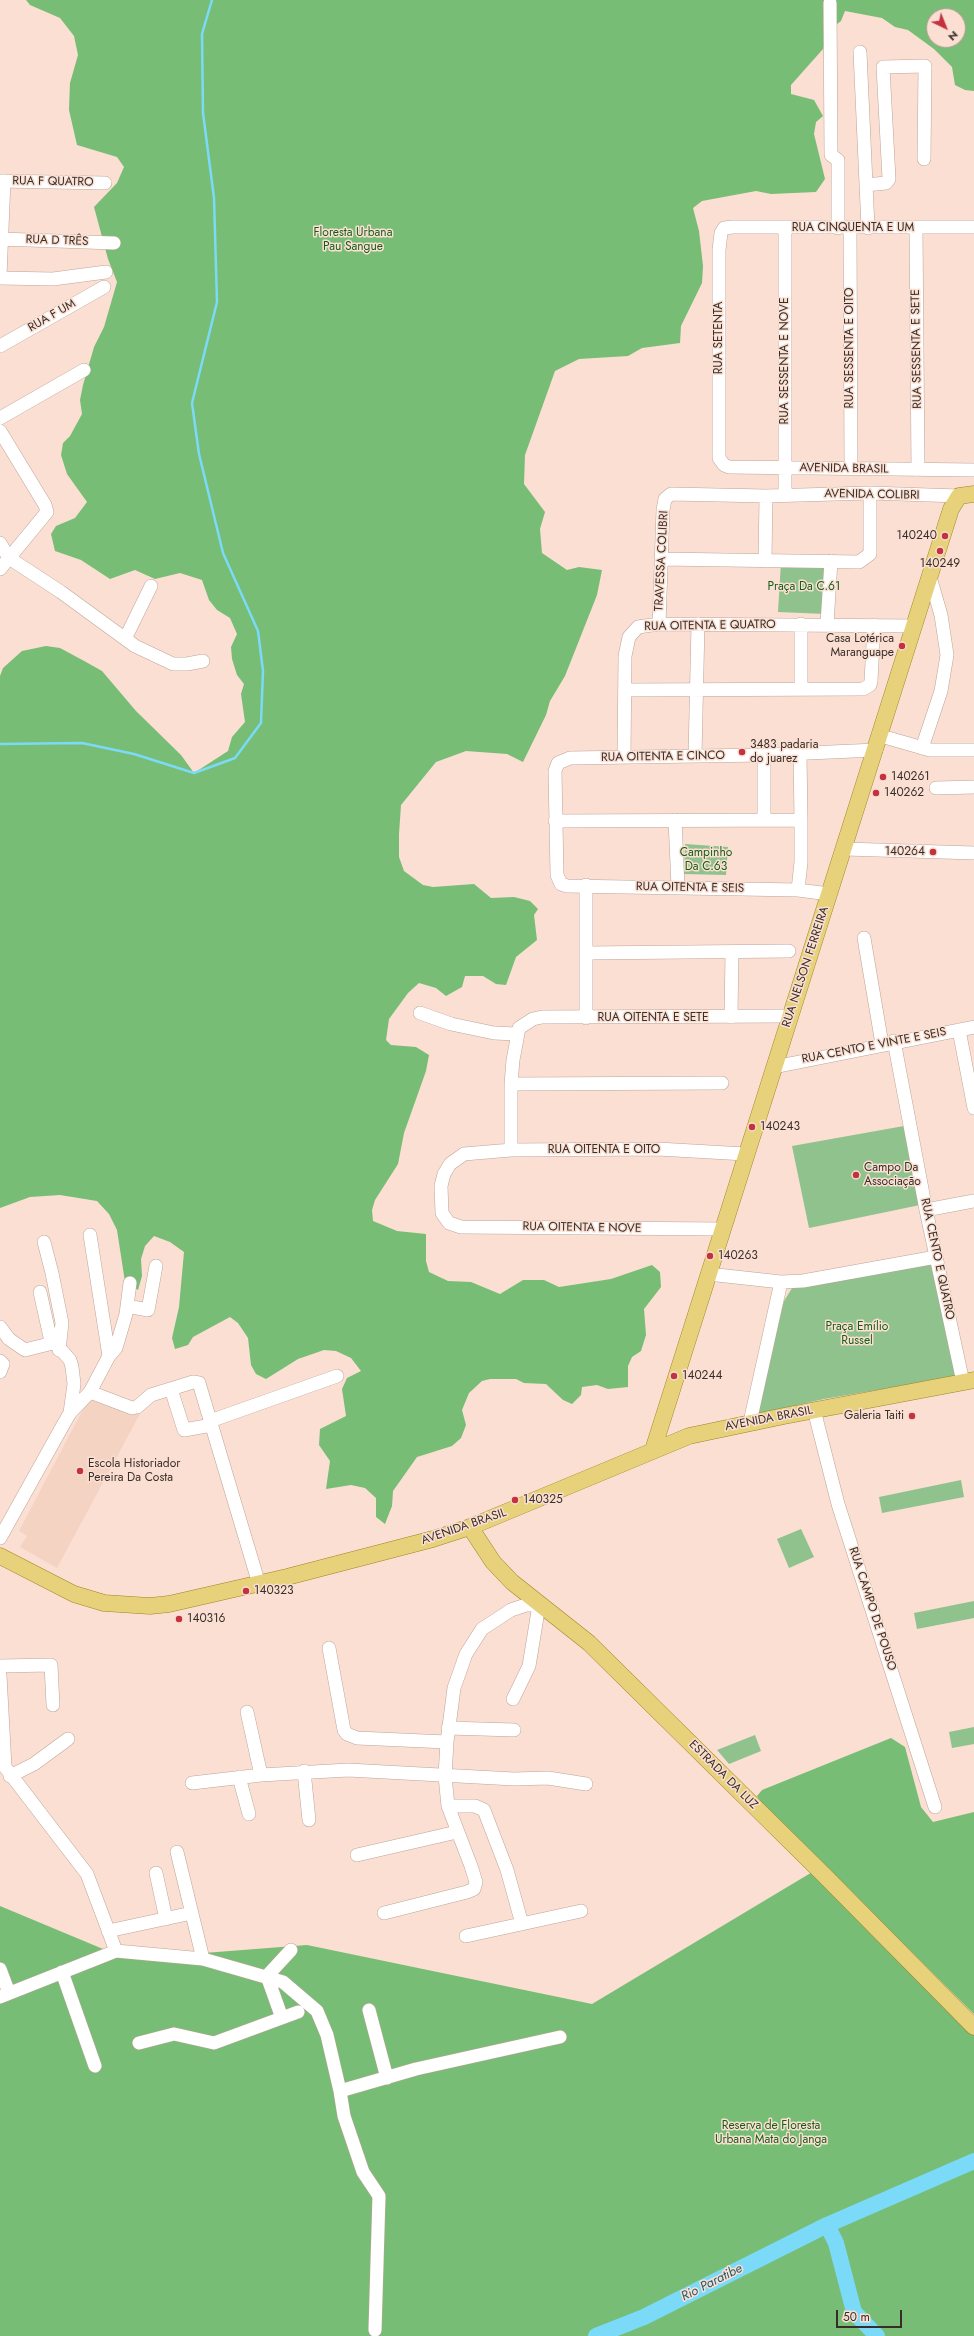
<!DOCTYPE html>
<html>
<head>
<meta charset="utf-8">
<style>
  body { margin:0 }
  #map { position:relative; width:974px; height:2336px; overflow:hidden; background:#fadfd2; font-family:Jost,sans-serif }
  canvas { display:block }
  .north { position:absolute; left:926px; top:8px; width:40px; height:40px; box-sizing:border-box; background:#fadfd2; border:1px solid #ac988e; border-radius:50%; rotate:137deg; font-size:11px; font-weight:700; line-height:16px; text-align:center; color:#382e29 }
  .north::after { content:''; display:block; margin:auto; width:14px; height:18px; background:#c3323f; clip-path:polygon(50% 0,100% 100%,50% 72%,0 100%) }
  .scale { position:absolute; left:836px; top:2310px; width:66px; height:18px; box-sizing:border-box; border:2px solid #382e29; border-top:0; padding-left:5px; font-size:12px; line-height:14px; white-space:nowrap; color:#382e29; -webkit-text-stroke:3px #fadfd2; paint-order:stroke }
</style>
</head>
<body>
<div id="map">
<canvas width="974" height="2336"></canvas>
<div class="north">N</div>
<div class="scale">50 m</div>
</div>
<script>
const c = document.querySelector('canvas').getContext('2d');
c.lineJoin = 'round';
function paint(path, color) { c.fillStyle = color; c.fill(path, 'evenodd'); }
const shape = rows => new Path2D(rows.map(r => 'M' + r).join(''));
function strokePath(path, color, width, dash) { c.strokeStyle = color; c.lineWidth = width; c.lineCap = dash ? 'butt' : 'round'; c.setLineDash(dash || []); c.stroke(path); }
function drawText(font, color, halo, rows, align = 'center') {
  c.font = font + ' Jost,sans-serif'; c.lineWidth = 3; c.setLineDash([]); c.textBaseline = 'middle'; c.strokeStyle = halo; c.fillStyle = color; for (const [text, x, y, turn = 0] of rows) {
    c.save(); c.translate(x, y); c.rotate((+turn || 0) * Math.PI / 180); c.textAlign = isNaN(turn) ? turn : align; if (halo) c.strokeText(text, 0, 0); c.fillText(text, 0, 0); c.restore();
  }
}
const built = shape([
  [91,1394,141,1412,57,1568,20,1547,27,1536,19,1531]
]);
const green = shape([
  [781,562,829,563,826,614,778,612],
  [685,844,728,847,726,875,684,874],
  [904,1126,920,1205,809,1228,792,1146],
  [934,1261,959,1376,824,1399,754,1415,784,1301,794,1285],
  [961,1480,964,1497,882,1513,879,1497],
  [801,1529,814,1557,789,1568,777,1539],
  [974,1601,974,1618,917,1629,914,1613],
  [974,1727,974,1744,952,1748,949,1732],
  [755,1735,761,1751,729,1764,717,1750]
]);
const forest = shape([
  [26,0,974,0,974,91,965,90,955,85,952,67,934,49,908,30,895,27,882,18,845,11,841,21,828,31,823,49,791,85,791,94,814,100,823,116,816,122,814,134,825,179,816,192,771,194,756,191,702,201,693,208,699,231,703,266,702,283,681,326,680,343,642,348,628,356,579,359,555,371,525,455,524,484,545,512,540,529,542,553,567,570,579,567,602,570,597,595,565,676,550,701,546,715,523,762,507,754,466,751,436,762,401,805,399,834,399,857,404,871,423,885,433,887,474,884,491,898,514,897,530,901,538,909,534,915,537,940,516,957,506,985,496,984,483,976,465,976,462,987,446,996,436,988,419,983,408,993,389,1019,386,1040,391,1045,416,1047,429,1055,426,1071,404,1133,398,1164,375,1200,372,1210,373,1221,397,1231,426,1234,426,1261,429,1272,448,1281,471,1282,500,1294,523,1280,544,1280,559,1287,611,1279,652,1265,660,1272,661,1287,644,1309,646,1335,641,1351,632,1357,628,1366,628,1387,608,1389,597,1385,582,1387,581,1395,572,1404,563,1400,546,1384,524,1383,516,1379,490,1379,482,1381,469,1393,462,1410,466,1425,461,1438,452,1446,417,1457,393,1491,392,1506,385,1524,376,1517,376,1498,365,1488,351,1485,326,1489,330,1461,319,1445,320,1429,346,1416,342,1389,347,1378,361,1371,351,1358,336,1351,324,1350,298,1359,266,1379,256,1374,251,1365,248,1338,238,1323,230,1317,193,1337,188,1345,175,1349,172,1338,179,1307,184,1252,170,1242,154,1236,145,1246,141,1259,142,1276,138,1290,125,1282,117,1230,109,1214,97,1201,60,1195,30,1197,0,1208,0,676,3,668,22,651,46,646,60,648,86,662,102,671,136,711,181,755,194,773,228,751,232,737,245,722,241,694,244,684,237,675,232,659,231,647,237,634,230,618,217,610,209,600,202,580,180,573,155,579,135,570,110,579,81,560,55,551,51,534,56,526,75,518,87,502,67,474,61,455,63,443,70,436,82,414,80,400,83,385,94,347,104,327,117,282,108,259,94,207,117,183,124,167,117,157,77,145,69,110,70,83,78,55,74,36,60,18,30,5],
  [934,16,958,16,958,40,934,40],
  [891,1738,905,1747,921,1807,933,1822,974,1812,974,2014,764,1806,757,1796,762,1790],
  [814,1871,974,2032,974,2336,0,2336,0,1906,127,1959,307,1945,592,2004]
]);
const stream = shape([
  [0,744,82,743,134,754,194,773,235,758,261,723,263,671,258,631,223,553,199,454,192,403,217,302,214,198,203,113,202,34,212,0]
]);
const river = shape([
  [827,2225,974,2161],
  [596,2336,644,2317,827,2225,836,2243,854,2312,877,2336]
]);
const minor = shape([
  [830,3,831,155,838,160,838,228],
  [860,52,868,228],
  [0,181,105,183],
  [866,185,886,183,889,179,883,67,925,66,924,159],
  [974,227,733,227,724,228,721,233,719,250,719,458,724,465,729,467,974,470],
  [785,228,785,495],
  [850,228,851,468],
  [916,228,918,470],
  [0,239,114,243],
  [0,276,4,181],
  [0,278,53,279,106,272],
  [0,346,104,287],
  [0,418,84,370],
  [0,431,45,505,47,512,0,569],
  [0,543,9,558,61,592,135,646,173,664,187,664,203,661],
  [661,559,859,562,870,554,870,493],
  [765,561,766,496],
  [659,624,663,510,665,499,671,494,766,496,870,493,959,496],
  [827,624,831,561],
  [125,639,151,586],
  [801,688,801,624],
  [625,690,863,689,870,685,871,681,874,625],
  [881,736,930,750,974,750],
  [922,748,941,691,947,655,941,615,930,577],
  [800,754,801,820],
  [624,756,625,656,629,637,638,627,659,624,915,626],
  [695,756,698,624],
  [936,788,974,787],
  [764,819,764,755],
  [675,820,678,887],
  [555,821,801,820,801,862,798,890],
  [845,849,974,853],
  [829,894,798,890,567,886,561,884,557,875,555,771,558,763,570,758,764,755,876,750],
  [864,938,882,1044],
  [586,953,789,951],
  [420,1013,451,1024,494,1033,517,1034],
  [731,1017,732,952],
  [586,1018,586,885],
  [959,1030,974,1108],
  [894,1041,926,1210,963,1382],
  [774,1067,974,1027],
  [511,1084,722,1083],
  [511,1150,511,1084,513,1060,519,1028,533,1019,542,1017,790,1016],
  [926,1210,974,1201],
  [723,1229,461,1227,449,1223,442,1213,441,1186,444,1174,450,1164,464,1154,511,1150,658,1149,745,1154],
  [90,1235,109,1356],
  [44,1242,52,1273,62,1323,59,1350],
  [708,1274,781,1282,803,1281,936,1257],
  [40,1292,50,1337,70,1360,72,1367,74,1384,70,1413],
  [127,1306,148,1310,156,1266],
  [0,1327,9,1339,25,1350,53,1343],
  [0,1361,3,1364,0,1372],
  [171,1389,184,1430,212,1425],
  [90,1392,132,1408,137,1407,151,1395,193,1382,199,1383,259,1584],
  [814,1410,838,1504,935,1807],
  [210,1421,337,1376],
  [750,1422,781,1282],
  [0,1538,63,1425,70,1413,90,1392,109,1356,116,1348,126,1314,130,1283],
  [329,1648,344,1730,347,1734,357,1738,447,1742],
  [0,1666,51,1665,53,1705],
  [0,1675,5,1767,87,1874,116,1951,0,1997],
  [247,1712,261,1775],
  [448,1728,514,1730],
  [304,1771,309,1820],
  [10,1776,34,1764,68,1739],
  [239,1777,249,1814],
  [192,1783,261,1775,348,1770,514,1779,548,1778,586,1784],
  [448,1806,475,1806,484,1810,507,1870,522,1924],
  [177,1852,203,1959],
  [357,1855,457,1832],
  [156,1873,166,1919],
  [384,1913,467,1892,474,1889,476,1882,471,1866,448,1806,445,1776,447,1742,454,1688,466,1654,482,1629,511,1610,526,1605,539,1605,529,1666,513,1699],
  [108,1931,192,1913],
  [466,1936,581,1911],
  [116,1951,203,1959,283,1982,317,2011,327,2035,340,2091,416,2069,560,2037],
  [0,1969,9,1993],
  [62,1972,95,2066],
  [369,2010,387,2078],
  [282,2018,267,1976,291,1950],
  [139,2043,174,2034,214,2043,298,2012],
  [340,2091,344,2116,363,2172,379,2196,375,2330]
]);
const major = shape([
  [653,1450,951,509,959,496,974,494],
  [470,1527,493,1562,512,1582,589,1643,825,1876,974,2027],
  [0,1556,74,1594,104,1603,150,1606,169,1604,287,1577,433,1539,470,1527,689,1436,784,1416,974,1380]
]);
const markers = [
  [945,536,4,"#c3323f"],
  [940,551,4,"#c3323f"],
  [902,646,4,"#c3323f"],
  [742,752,4,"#c3323f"],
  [883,777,4,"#c3323f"],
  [876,793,4,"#c3323f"],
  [933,852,4,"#c3323f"],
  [752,1127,4,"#c3323f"],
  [856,1175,4,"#c3323f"],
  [710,1256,4,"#c3323f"],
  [674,1376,4,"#c3323f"],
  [912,1416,4,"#c3323f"],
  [80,1471,4,"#c3323f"],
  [515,1500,4,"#c3323f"],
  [246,1591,4,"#c3323f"],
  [179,1619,4,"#c3323f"]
];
const streetNames = [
  ["RUA F QUATRO",53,182,1],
  ["RUA CINQUENTA E UM",853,228],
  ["RUA D TRÊS",57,241,2],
  ["RUA F UM",52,316,-30],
  ["RUA SETENTA",719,338,-90],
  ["RUA SESSENTA E OITO",850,348,-90],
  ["RUA SESSENTA E SETE",917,349,-91],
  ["RUA SESSENTA E NOVE",785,361,-90],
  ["AVENIDA BRASIL",844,469,1],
  ["AVENIDA COLIBRI",872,495,1],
  ["TRAVESSA COLIBRI",662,561,-87],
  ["RUA OITENTA E QUATRO",710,626,-1],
  ["RUA OITENTA E CINCO",663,757,-1],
  ["RUA OITENTA E SEIS",690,888,1],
  ["RUA NELSON FERREIRA",806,967,-72],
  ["RUA OITENTA E SETE",653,1018],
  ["RUA CENTO E VINTE E SEIS",874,1046,-11],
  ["RUA OITENTA E OITO",604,1150],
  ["RUA OITENTA E NOVE",582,1228,1],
  ["RUA CENTO E QUATRO",937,1259,78],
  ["AVENIDA BRASIL",769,1419,-11],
  ["AVENIDA BRASIL",464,1527,-19],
  ["RUA CAMPO DE POUSO",872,1609,72],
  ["ESTRADA DA LUZ",723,1775,45]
];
const parkNames = [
  ["Floresta Urbana",353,233],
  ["Pau Sangue",353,247],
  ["Praça Da C.61",804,587],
  ["Campinho",706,853],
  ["Da C.63",706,867],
  ["Praça Emílio",857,1327],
  ["Russel",857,1341],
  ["Reserva de Floresta",771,2126],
  ["Urbana Mata do Janga",771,2140]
];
const poiNames = [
  ["140240",937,536,"right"],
  ["140249",940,564,"center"],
  ["Casa Lotérica",894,639,"right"],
  ["Maranguape",894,653,"right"],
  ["3483 padaria",750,745],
  ["do juarez",750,759],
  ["140261",891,777],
  ["140262",884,793],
  ["140264",925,852,"right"],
  ["140243",760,1127],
  ["Campo Da",864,1168],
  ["Associação",864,1182],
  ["140263",718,1256],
  ["140244",682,1376],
  ["Galeria Taiti",904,1416,"right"],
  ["Escola Historiador",88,1464],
  ["Pereira Da Costa",88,1478],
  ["140325",523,1500],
  ["140323",254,1591],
  ["140316",187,1619]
];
const waterNames = [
  ["Rio Paratibe",712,2283,-27]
];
paint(built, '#f5d3c2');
paint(green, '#8fc28c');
paint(forest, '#77bd75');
strokePath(stream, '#7adaf8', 2.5);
strokePath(river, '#7adaf8', 16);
strokePath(minor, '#bea498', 14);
strokePath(major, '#9f8424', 17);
strokePath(minor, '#fff', 13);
strokePath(major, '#e7d17a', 16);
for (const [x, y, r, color] of markers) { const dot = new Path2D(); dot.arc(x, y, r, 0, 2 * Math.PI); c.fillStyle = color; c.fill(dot); strokePath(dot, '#fadfd2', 1.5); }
drawText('12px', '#382e29', '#fadfd2', streetNames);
drawText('12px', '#155d17', '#fadfd2', parkNames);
drawText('12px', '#382e29', '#fadfd2', poiNames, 'left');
drawText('italic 13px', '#235969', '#fadfd2', waterNames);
</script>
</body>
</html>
